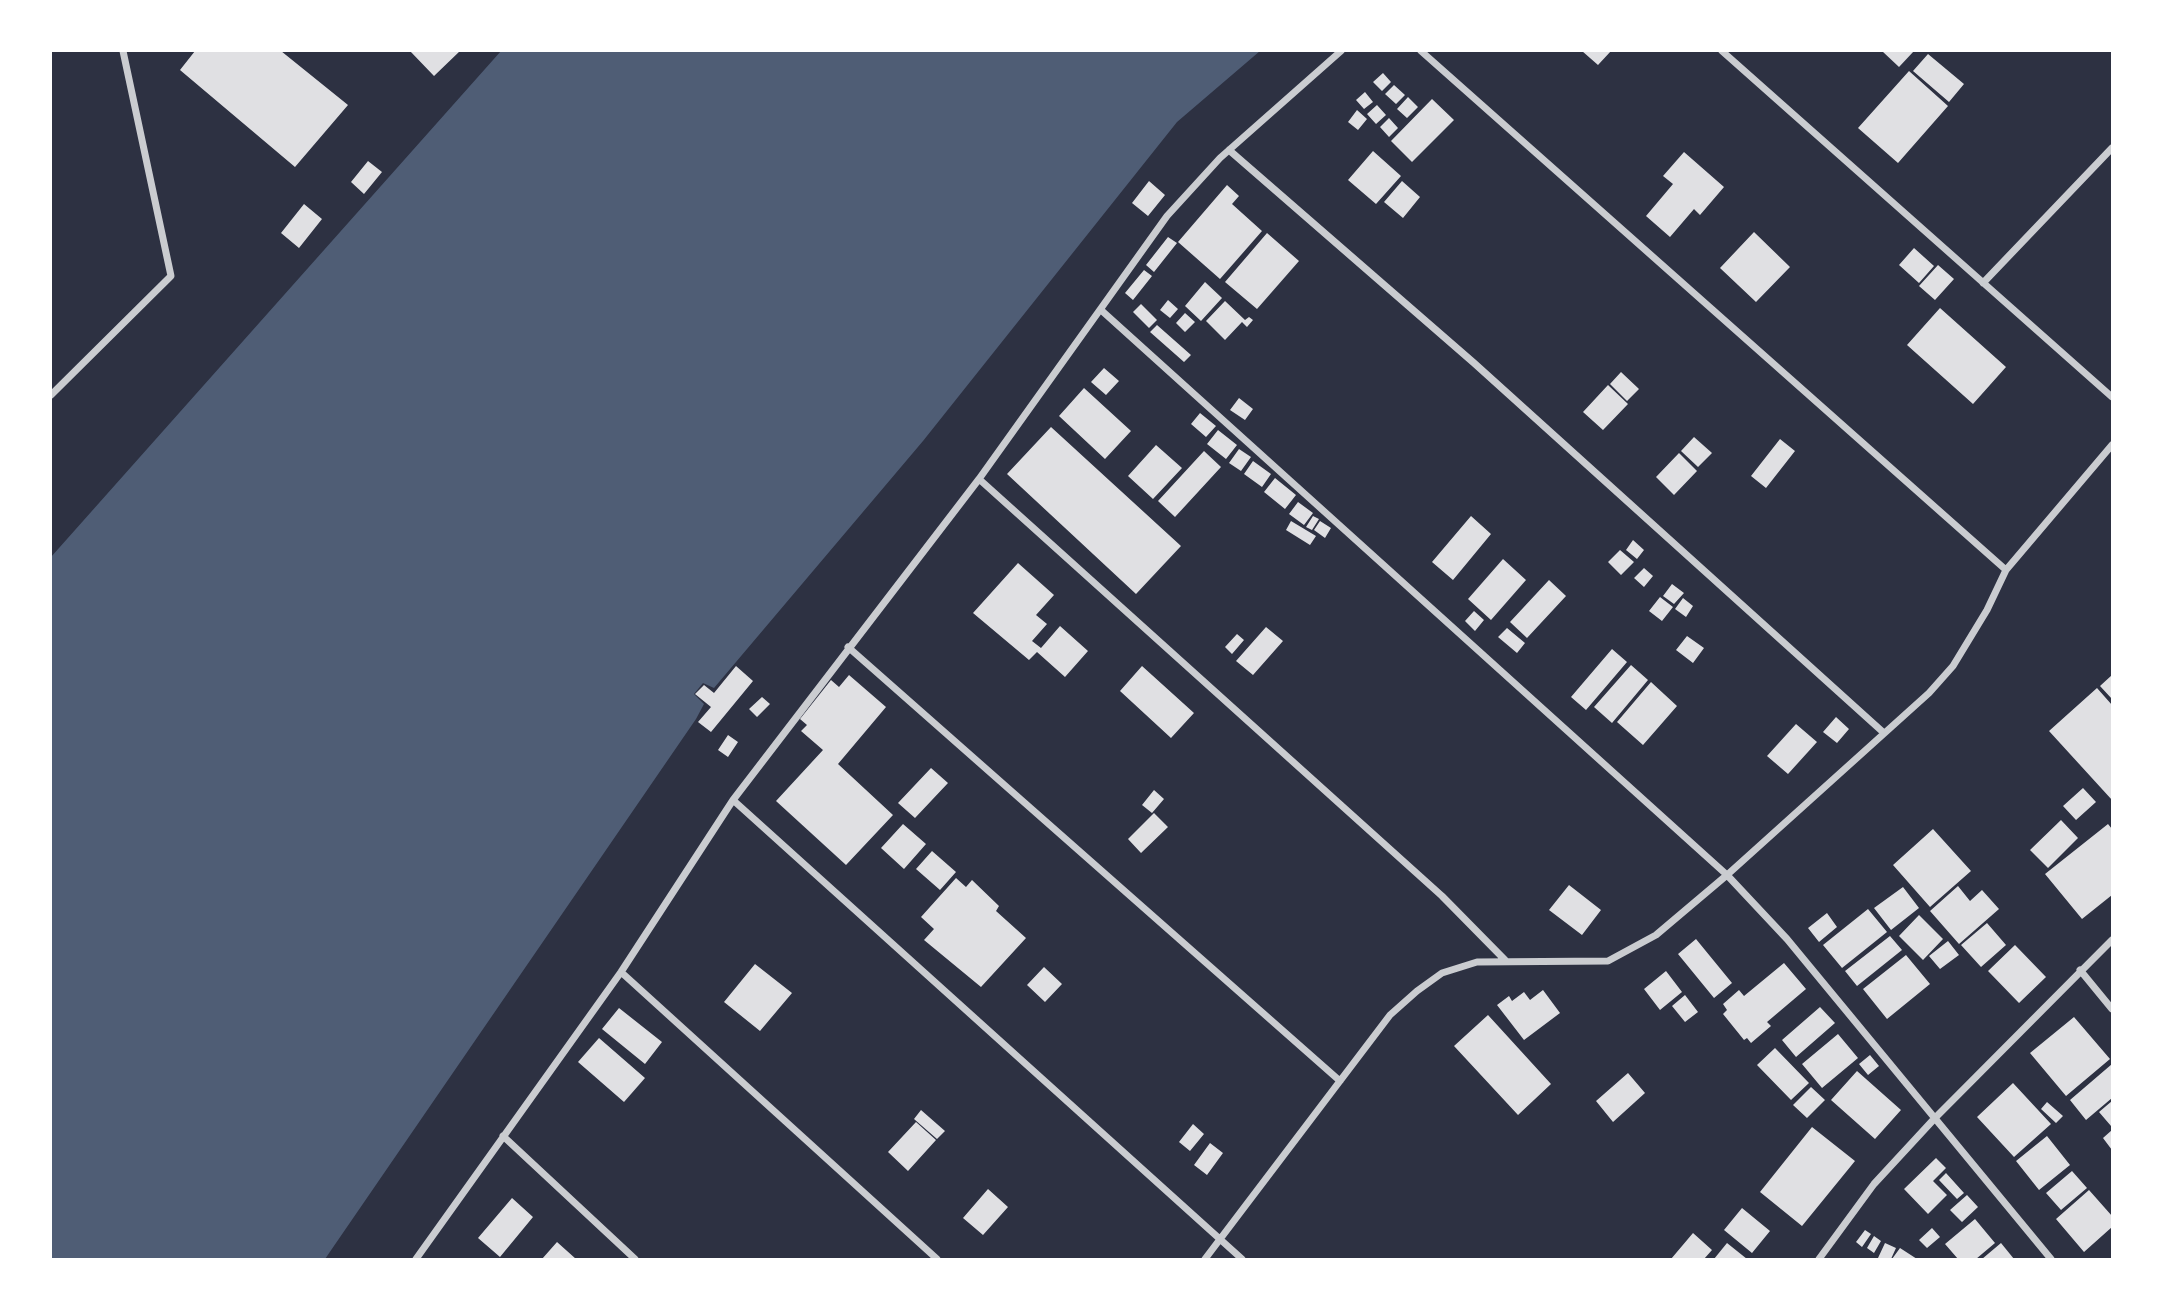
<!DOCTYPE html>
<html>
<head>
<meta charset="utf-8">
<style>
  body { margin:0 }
  #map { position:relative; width:2163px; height:1310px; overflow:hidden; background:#2d3142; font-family:Ubuntu,sans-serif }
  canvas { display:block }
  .frame { position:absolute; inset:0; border:52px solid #fff; pointer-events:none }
</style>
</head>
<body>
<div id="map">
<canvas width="2163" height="1310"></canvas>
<div class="frame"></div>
</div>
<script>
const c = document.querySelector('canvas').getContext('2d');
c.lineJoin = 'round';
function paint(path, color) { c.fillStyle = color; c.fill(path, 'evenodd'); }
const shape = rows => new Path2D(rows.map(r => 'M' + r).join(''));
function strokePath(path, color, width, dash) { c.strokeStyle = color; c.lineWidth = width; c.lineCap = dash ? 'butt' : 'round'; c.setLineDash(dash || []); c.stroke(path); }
const water = shape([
  [501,51,1260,51,1177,122,923,441,714,688,703,683,694,694,704,704,696,719,325,1259,51,1259,51,557]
]);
const building = shape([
  [195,51,281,51,348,105,295,167,180,70],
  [410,51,460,51,434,76],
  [1582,51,1611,51,1598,65],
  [1882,51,1914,51,1899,67],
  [1928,54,1964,84,1949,102,1913,71],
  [1909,71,1948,106,1898,163,1858,128],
  [1383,73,1391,82,1382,91,1373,82],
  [1394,85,1405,95,1396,104,1385,94],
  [1365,92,1373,102,1364,109,1356,100],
  [1408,97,1418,107,1407,118,1397,109],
  [1432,99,1454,120,1412,162,1391,141],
  [1377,105,1386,115,1376,124,1367,114],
  [1357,110,1367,119,1358,130,1348,122],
  [1389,118,1398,128,1389,137,1380,127],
  [1373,151,1401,176,1376,204,1348,180],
  [1684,152,1724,187,1700,215,1694,209,1670,237,1646,216,1673,184,1663,176],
  [368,161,382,172,364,194,351,182],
  [1149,181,1165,195,1148,216,1132,203],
  [1402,181,1420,197,1403,218,1384,202],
  [1227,185,1239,196,1232,204,1262,231,1220,279,1178,242],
  [304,204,322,219,299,248,281,233],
  [1754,232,1790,267,1756,302,1720,268],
  [1267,233,1299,261,1257,309,1225,282],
  [1168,237,1177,243,1154,272,1146,265],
  [1914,248,1934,266,1919,283,1899,265],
  [1938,265,1954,279,1935,300,1919,286],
  [1144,270,1152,276,1133,300,1125,293],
  [1205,282,1222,298,1201,321,1185,306],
  [1168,300,1178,309,1170,318,1160,310],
  [1225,301,1245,320,1249,317,1253,320,1247,327,1242,322,1225,340,1206,321],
  [1141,304,1157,320,1149,328,1133,312],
  [1940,308,2006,367,1973,404,1907,345],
  [1185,313,1195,322,1185,332,1176,323],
  [1157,325,1191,355,1184,362,1150,332],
  [1104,368,1119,381,1106,395,1091,382],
  [1621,372,1639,389,1627,401,1610,384],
  [1608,385,1628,404,1603,430,1583,412],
  [1084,388,1131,431,1105,459,1059,416],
  [1239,398,1253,409,1245,420,1230,410],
  [1200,413,1216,426,1206,437,1191,424],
  [1051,427,1181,546,1136,594,1007,474],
  [1218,430,1237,445,1226,459,1207,444],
  [1694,437,1712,453,1698,467,1681,451],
  [1780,439,1795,451,1766,488,1751,476],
  [1156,445,1182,468,1153,499,1128,476],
  [1239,449,1251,457,1241,471,1229,463],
  [1204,451,1221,467,1175,517,1158,501],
  [1679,453,1697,471,1674,495,1656,477],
  [1253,461,1271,474,1262,487,1244,474],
  [1275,478,1296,495,1285,509,1264,492],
  [1298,502,1313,513,1304,525,1289,514],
  [1313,516,1319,519,1312,530,1306,527],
  [1471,516,1491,534,1453,580,1432,562],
  [1291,521,1316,536,1310,545,1286,530],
  [1320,521,1331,528,1325,538,1314,530],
  [1633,540,1644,550,1637,559,1626,550],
  [1620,550,1634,562,1621,575,1608,562],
  [1503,559,1526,580,1491,620,1468,599],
  [1018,563,1054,595,1036,615,1047,624,1032,641,1041,648,1060,626,1088,651,1065,677,1037,652,1029,660,973,613],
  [1644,568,1653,576,1644,587,1634,578],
  [1549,580,1566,596,1527,638,1510,622],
  [1672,584,1684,593,1674,604,1663,596],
  [1660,597,1673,607,1662,621,1649,611],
  [1683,598,1693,606,1686,617,1675,609],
  [1474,611,1484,620,1475,631,1465,621],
  [1266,627,1283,641,1253,675,1236,661],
  [1507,628,1525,643,1517,653,1498,637],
  [1237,634,1244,640,1232,654,1225,647],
  [1687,636,1704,648,1693,663,1676,650],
  [1612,649,1627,662,1586,710,1571,697],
  [1631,665,1648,680,1612,723,1594,707],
  [736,666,753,681,711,732,698,722,711,707,695,694,704,685,714,693],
  [1142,666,1194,713,1171,738,1120,691],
  [849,675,886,707,838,764,893,815,846,865,776,801,823,750,801,731,807,725,800,719,831,680,839,687],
  [2112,675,2112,699,2100,686],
  [1651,682,1677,706,1643,745,1617,722],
  [2097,688,2112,705,2112,800,2049,731],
  [762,697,770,704,757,717,749,709],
  [1836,717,1849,729,1837,743,1823,732],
  [1796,724,1817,742,1788,774,1767,756],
  [728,735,738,742,728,757,718,750],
  [931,768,948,783,915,818,898,803],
  [2083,788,2096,802,2076,820,2063,806],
  [1154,790,1164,799,1152,813,1142,805],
  [1154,813,1168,827,1141,853,1128,839],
  [2061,820,2078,838,2048,868,2030,850],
  [903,824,926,844,904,869,881,848],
  [2108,824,2112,829,2112,895,2082,919,2045,874],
  [1933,829,1971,871,1930,907,1893,865],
  [932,851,956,872,940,890,916,869],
  [956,878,966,887,972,880,999,906,996,911,1026,938,981,987,924,940,934,929,921,917],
  [1569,885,1601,910,1582,935,1549,910],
  [1958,886,1970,901,1982,890,1999,909,1959,944,1930,911],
  [1903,887,1919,908,1891,930,1874,908],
  [1868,909,1887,932,1842,968,1823,945],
  [1827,913,1837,927,1819,942,1808,928],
  [1919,915,1943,939,1923,960,1899,936],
  [1987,923,2006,945,1981,967,1961,945],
  [1890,936,1902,950,1857,986,1845,971],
  [1696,939,1732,983,1714,998,1678,954],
  [1948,941,1959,955,1940,969,1929,956],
  [2015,945,2046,977,2019,1003,1988,971],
  [1906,955,1930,984,1887,1019,1863,989],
  [1784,963,1806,989,1767,1022,1771,1026,1751,1043,1747,1038,1744,1040,1723,1014,1727,1010,1723,1004,1739,990,1744,996],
  [755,964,792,993,760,1031,724,1002],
  [1044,967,1062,984,1045,1002,1027,985],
  [1666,971,1682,992,1660,1010,1644,989],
  [1543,990,1560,1013,1524,1040,1497,1005,1509,996,1512,1001,1524,992,1530,1000],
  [1685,995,1698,1012,1685,1022,1672,1006],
  [1820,1007,1835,1023,1796,1057,1782,1040],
  [619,1008,662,1042,645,1064,602,1029],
  [1488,1015,1551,1084,1518,1115,1454,1046],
  [2074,1017,2110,1059,2066,1096,2030,1053],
  [1838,1034,1858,1058,1822,1088,1802,1064],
  [599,1038,645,1078,624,1102,578,1062],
  [1775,1048,1809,1083,1791,1100,1757,1065],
  [1870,1055,1879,1066,1868,1075,1859,1064],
  [2112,1064,2112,1098,2086,1120,2070,1100],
  [1857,1071,1901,1110,1875,1139,1831,1100],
  [1628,1073,1645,1093,1613,1122,1596,1101],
  [2013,1083,2051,1124,2014,1157,1977,1117],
  [1811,1087,1825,1100,1807,1118,1793,1105],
  [2112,1101,2112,1125,2111,1126,2099,1112],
  [2047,1102,2063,1116,2056,1123,2041,1109],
  [921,1110,945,1131,937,1139,914,1119],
  [916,1122,936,1140,908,1171,888,1152],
  [1193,1124,1204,1134,1190,1151,1179,1142],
  [1812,1127,1855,1161,1802,1226,1760,1192],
  [2112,1130,2112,1150,2103,1138],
  [2047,1136,2070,1165,2039,1190,2016,1161],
  [1210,1143,1223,1153,1207,1175,1194,1165],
  [1936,1158,1946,1168,1933,1181,1947,1195,1928,1214,1904,1189],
  [2072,1171,2087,1188,2061,1210,2046,1193],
  [1946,1173,1964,1193,1957,1199,1939,1180],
  [988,1189,1008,1207,983,1235,963,1218],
  [2089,1190,2112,1216,2112,1227,2084,1252,2056,1219],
  [1967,1195,1978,1207,1962,1222,1950,1210],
  [512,1198,533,1217,500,1257,478,1238],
  [1742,1208,1770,1231,1752,1253,1724,1230],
  [1975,1219,1995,1243,1976,1259,1958,1259,1945,1244],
  [1932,1228,1940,1237,1927,1248,1919,1240],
  [1865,1230,1871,1234,1862,1247,1856,1242],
  [1693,1233,1712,1250,1704,1259,1671,1259],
  [1874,1236,1881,1241,1874,1253,1867,1248],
  [557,1242,576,1259,542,1259],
  [1727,1243,1747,1259,1714,1259],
  [1885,1243,1896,1248,1891,1259,1878,1258],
  [2001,1243,2014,1259,1982,1259],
  [1900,1248,1917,1259,1892,1259]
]);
const minor = shape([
  [1421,51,2006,570],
  [1722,51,2112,397],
  [1229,150,1474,363,1884,733],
  [1983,283,2112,148],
  [1101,310,1727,875,1787,939,2051,1259],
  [51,395,171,276,123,51],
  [979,479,1442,896,1505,960],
  [848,647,1340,1081],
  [733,800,1242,1259],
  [2080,970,2112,1009],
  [621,972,937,1259],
  [503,1136,635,1259],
  [416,1259,621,972,733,800,979,479,1167,216,1220,158,1341,51],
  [1205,1259,1390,1015,1417,991,1442,973,1477,962,1608,961,1656,935,1727,875,1929,693,1953,666,1987,610,2006,570,2112,445],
  [1819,1259,1874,1184,1935,1118,2112,940]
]);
paint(water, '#4f5d75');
paint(building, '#e0e0e3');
strokePath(minor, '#caccd0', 7);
</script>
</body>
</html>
